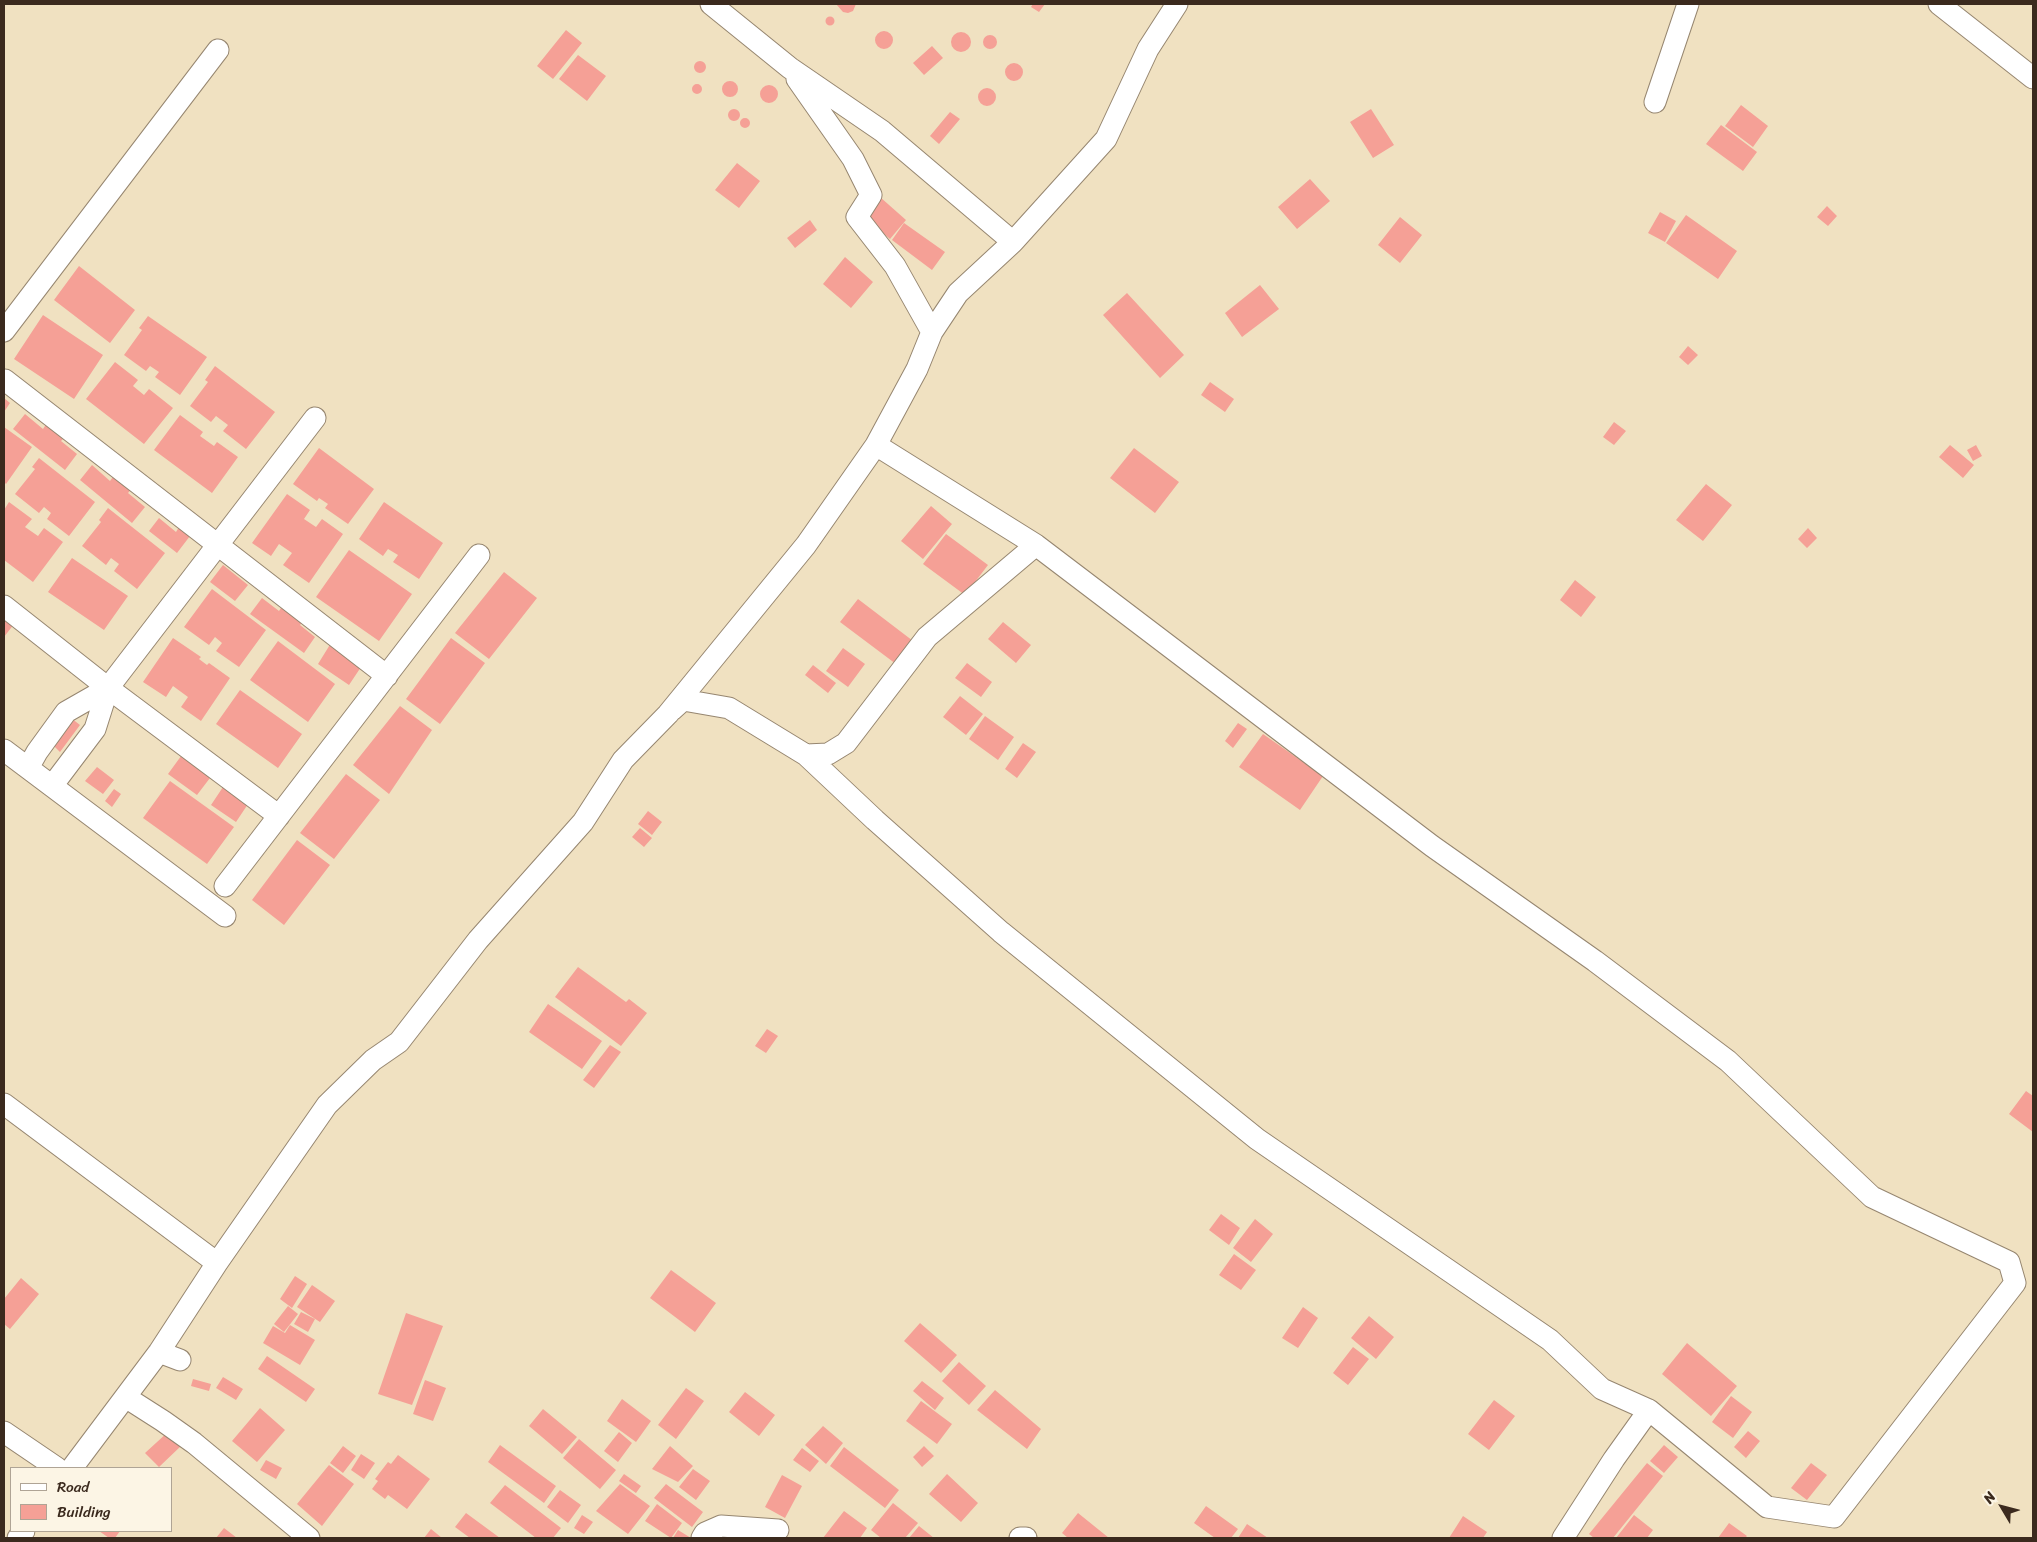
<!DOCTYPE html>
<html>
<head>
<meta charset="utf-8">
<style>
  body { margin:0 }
  #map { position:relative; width:2037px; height:1542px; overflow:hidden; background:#f0e1c1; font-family:Sriracha,sans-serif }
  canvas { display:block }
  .frame { position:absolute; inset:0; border:5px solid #3b2a1e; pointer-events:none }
  .legend { position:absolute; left:10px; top:1467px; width:162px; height:65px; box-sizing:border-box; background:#fcf5e5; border:1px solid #afa495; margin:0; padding:6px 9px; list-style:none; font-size:15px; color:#3b2a1e }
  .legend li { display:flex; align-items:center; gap:10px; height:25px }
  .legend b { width:25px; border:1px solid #afa495 }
  .north { position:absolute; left:1977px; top:1482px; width:50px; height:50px; -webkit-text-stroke:4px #fcf5e5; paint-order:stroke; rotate:307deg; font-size:14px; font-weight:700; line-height:20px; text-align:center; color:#3b2a1e }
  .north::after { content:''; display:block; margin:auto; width:18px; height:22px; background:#3b2a1e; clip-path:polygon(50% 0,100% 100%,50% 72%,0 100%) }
</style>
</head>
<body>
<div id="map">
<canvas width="2037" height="1542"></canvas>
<div class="frame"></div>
<ul class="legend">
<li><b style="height:6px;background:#fff"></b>Road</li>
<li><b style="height:14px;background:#f5a096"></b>Building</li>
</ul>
<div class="north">N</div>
</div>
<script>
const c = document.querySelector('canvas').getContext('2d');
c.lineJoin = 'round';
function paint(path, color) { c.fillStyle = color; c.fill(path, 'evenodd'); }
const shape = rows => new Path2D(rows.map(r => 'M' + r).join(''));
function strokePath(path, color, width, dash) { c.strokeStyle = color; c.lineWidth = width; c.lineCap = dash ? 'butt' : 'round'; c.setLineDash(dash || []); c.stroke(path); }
const building = shape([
  [836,4,856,4,853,11,848,13,843,12],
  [1033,4,1045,4,1039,12,1031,7],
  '825.5 21a4.5 4.5 0 1 1 9 0a4.5 4.5 0 1 1-9 0Z',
  [566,30,582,43,553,79,537,66],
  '875 40a9 9 0 1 1 18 0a9 9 0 1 1-18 0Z',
  '951 42a10 10 0 1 1 20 0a10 10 0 1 1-20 0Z',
  '983 42a7 7 0 1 1 14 0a7 7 0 1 1-14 0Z',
  [932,46,943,58,924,75,913,63],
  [578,55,606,76,587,101,559,79],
  '694 67a6 6 0 1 1 12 0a6 6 0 1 1-12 0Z',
  '1005 72a9 9 0 1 1 18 0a9 9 0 1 1-18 0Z',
  '722 89a8 8 0 1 1 16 0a8 8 0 1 1-16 0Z',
  '692 89a5 5 0 1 1 10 0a5 5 0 1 1-10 0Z',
  '760 94a9 9 0 1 1 18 0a9 9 0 1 1-18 0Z',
  '978 97a9 9 0 1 1 18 0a9 9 0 1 1-18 0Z',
  [1741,105,1768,126,1753,147,1725,126],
  '728 115a6 6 0 1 1 12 0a6 6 0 1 1-12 0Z',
  [1371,109,1394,145,1373,158,1350,122],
  [950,112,960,119,939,144,930,136],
  '740 123a5 5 0 1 1 10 0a5 5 0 1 1-10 0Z',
  [1721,125,1757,152,1743,171,1706,144],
  [737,163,760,181,739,208,715,190],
  [1310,179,1330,201,1297,229,1278,207],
  [880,197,906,220,890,239,863,216],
  [1827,206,1837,216,1828,226,1817,217],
  [1660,212,1676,221,1665,242,1648,233],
  [1686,215,1737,251,1718,279,1666,243],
  [1400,217,1422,235,1400,263,1378,245],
  [810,220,817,230,795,248,787,238],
  [904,223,945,252,932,270,892,240],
  [845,257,873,282,851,308,823,284],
  [79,266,135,310,110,343,54,300],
  [1260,285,1279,309,1242,337,1225,313],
  [1127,293,1184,355,1160,378,1103,315],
  [43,315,103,355,74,399,14,359],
  [148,316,207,357,180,395,155,377,159,372,150,366,146,371,124,355,142,330,139,328],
  [1688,346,1698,355,1688,365,1679,357],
  [115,362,138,380,133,386,144,395,149,389,173,408,144,444,86,399],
  [215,366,275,412,246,449,223,431,228,425,216,416,211,422,190,406,208,382,205,380],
  [1210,382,1234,399,1225,412,1201,395],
  [4,398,10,403,4,412],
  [25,414,43,429,47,423,65,437,61,441,77,454,65,470,13,429],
  [180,415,203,432,200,436,214,446,217,442,238,457,212,493,154,450],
  [1614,422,1626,431,1614,445,1603,437],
  [4,427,32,447,6,484,4,482],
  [1950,445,1974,465,1963,478,1939,457],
  [1976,445,1982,456,1973,461,1967,450],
  [319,448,374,489,348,524,325,508,328,504,319,498,317,501,293,484],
  [1134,448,1179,482,1155,513,1110,478],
  [39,458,95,502,69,536,47,519,51,513,44,507,39,513,15,494,35,469,32,467],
  [92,465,110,481,116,473,133,487,128,493,145,507,132,523,80,480],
  [1706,484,1732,505,1703,541,1676,520],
  [287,494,310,510,304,519,316,527,322,519,343,534,309,583,283,565,292,553,279,544,271,556,252,543],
  [9,502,32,519,25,527,38,536,44,528,63,542,33,582,4,560,4,510],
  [384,502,443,543,419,579,393,562,398,555,388,549,383,556,359,539],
  [931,506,952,524,923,559,901,541],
  [108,508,165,553,137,589,114,571,119,564,111,558,106,565,82,546,101,522,99,520],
  [159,518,176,532,179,527,190,536,177,553,149,531],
  [1808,528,1817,538,1807,548,1798,539],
  [946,534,988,565,965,595,923,564],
  [349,550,412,594,379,641,316,597],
  [72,558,128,596,104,630,48,592],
  [223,565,248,585,235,601,210,582],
  [504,572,537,598,489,659,455,633],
  [1575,580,1596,597,1581,617,1560,600],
  [212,589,266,630,239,667,216,651,222,643,215,637,209,645,184,627],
  [262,598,279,611,283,605,304,620,300,625,315,637,304,653,250,614],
  [858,599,917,644,900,667,840,622],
  [4,616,14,624,4,637],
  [1003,622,1031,645,1016,663,988,639],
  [173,638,201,657,199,659,207,665,209,663,230,678,201,721,181,707,188,697,173,686,166,697,143,682],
  [451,638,485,663,440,724,406,699],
  [278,641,335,684,308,722,250,680],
  [331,643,363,664,349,685,318,664],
  [843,648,865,664,848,687,826,671],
  [967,663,992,682,981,697,955,678],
  [813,665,836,683,828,693,805,675],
  [240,690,302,734,278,768,216,724],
  [960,696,983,714,966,735,943,717],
  [400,706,432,730,389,794,353,765],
  [67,715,80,725,60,752,49,741],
  [985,716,1014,737,998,760,969,739],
  [1238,723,1247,729,1233,748,1225,741],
  [1263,734,1323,776,1300,810,1239,767],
  [1023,743,1036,752,1017,778,1005,769],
  [184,752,213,774,197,795,168,774],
  [97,767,114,780,103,794,85,781],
  [346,774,380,800,334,859,300,833],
  [170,781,234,827,207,864,143,818],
  [225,784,250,801,236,822,211,805],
  [114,789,121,794,112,807,105,801],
  [648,811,662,822,652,835,638,824],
  [640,828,652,838,644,847,632,837],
  [297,840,330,865,284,925,252,900],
  [578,967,626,1002,629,999,647,1013,621,1046,555,997],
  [548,1004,602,1041,582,1069,529,1032],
  [767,1029,778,1036,766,1053,755,1046],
  [610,1045,621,1052,594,1088,583,1080],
  [2026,1091,2033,1096,2033,1132,2009,1114],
  [1221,1214,1240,1228,1229,1245,1209,1230],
  [1255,1219,1273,1234,1251,1262,1233,1248],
  [1234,1254,1256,1270,1241,1290,1219,1275],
  [671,1270,716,1303,695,1332,650,1298],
  [295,1276,307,1284,292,1308,280,1299],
  [21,1278,39,1294,10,1329,4,1324,4,1299],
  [312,1285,335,1301,320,1322,297,1307],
  [288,1306,298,1314,284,1332,274,1324],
  [1303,1307,1318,1318,1298,1348,1282,1338],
  [301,1312,315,1319,308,1332,294,1324],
  [406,1313,443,1326,412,1405,378,1394],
  [1369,1316,1394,1337,1376,1359,1351,1338],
  [920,1323,957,1355,941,1373,904,1341],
  [290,1325,315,1340,300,1365,263,1343,273,1326,285,1333],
  [1687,1343,1737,1386,1711,1416,1662,1374],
  [1353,1347,1369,1359,1348,1385,1333,1373],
  [267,1356,315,1389,306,1402,258,1369],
  [959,1362,986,1386,969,1405,942,1381],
  [223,1377,243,1389,236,1400,216,1388],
  [193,1379,211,1384,209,1391,191,1386],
  [425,1380,446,1388,433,1421,413,1414],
  [922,1381,944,1398,935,1410,913,1391],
  [686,1388,704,1401,676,1439,658,1425],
  [995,1390,1041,1429,1027,1449,977,1410],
  [745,1392,775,1415,759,1436,729,1412],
  [1731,1396,1752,1412,1733,1438,1712,1422],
  [622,1399,651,1421,636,1442,607,1421],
  [1494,1400,1515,1416,1489,1450,1468,1434],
  [921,1401,952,1424,937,1444,906,1421],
  [260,1408,285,1430,257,1462,232,1441],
  [543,1409,577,1437,562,1454,529,1426],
  [823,1426,843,1443,826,1464,805,1445],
  [1748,1431,1760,1441,1746,1458,1734,1447],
  [168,1432,181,1446,159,1467,145,1453],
  [619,1432,632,1443,618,1462,604,1451],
  [579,1439,616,1470,600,1489,563,1458],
  [500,1445,556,1486,544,1503,488,1462],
  [1664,1445,1678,1457,1664,1473,1650,1461],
  [343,1446,356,1456,343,1473,330,1463],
  [670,1446,693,1466,678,1482,652,1469],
  [924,1446,934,1456,922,1467,913,1457],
  [844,1447,899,1490,885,1508,830,1466],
  [802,1448,819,1461,810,1472,793,1460],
  [361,1454,375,1463,364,1479,351,1470],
  [398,1455,430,1479,407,1509,388,1495,385,1499,372,1489,378,1481,375,1479,388,1462,391,1464],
  [266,1460,282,1468,276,1479,260,1470],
  [1647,1463,1663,1476,1613,1538,1594,1538,1589,1534],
  [1811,1463,1827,1475,1807,1500,1791,1488],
  [329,1465,354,1484,322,1526,297,1504],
  [693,1469,710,1481,696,1500,679,1487],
  [624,1474,641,1486,636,1493,619,1481],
  [947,1474,978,1503,961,1522,929,1494],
  [782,1475,802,1486,785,1518,765,1507],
  [620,1484,650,1506,628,1534,596,1511],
  [666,1484,703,1512,692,1527,654,1498],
  [505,1485,561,1528,553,1538,536,1538,490,1503],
  [560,1490,581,1505,568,1523,547,1507],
  [893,1503,918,1523,905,1538,881,1538,871,1530],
  [657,1504,682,1523,671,1538,645,1521],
  [1206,1506,1238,1529,1231,1538,1215,1538,1194,1523],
  [844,1511,867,1528,860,1538,823,1538],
  [466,1513,500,1538,470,1538,455,1527],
  [1078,1513,1109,1538,1068,1538,1062,1533],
  [582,1515,593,1522,584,1534,574,1528],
  [1634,1515,1653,1530,1647,1538,1616,1538],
  [1463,1516,1487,1532,1483,1538,1449,1538],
  [1729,1523,1747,1536,1745,1538,1718,1538],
  [1247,1524,1268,1538,1238,1538],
  [919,1526,934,1538,909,1538],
  [224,1528,237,1538,216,1538],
  [431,1529,442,1538,424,1538],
  [678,1530,691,1538,673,1538],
  [99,1531,120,1531,115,1538,109,1538]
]);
const minor = shape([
  [711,4,790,68,882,131,1013,242],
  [1939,4,2033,78],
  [797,79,853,159,871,195,857,217,895,266,932,332],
  [1655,102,1688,4],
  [4,331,218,50],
  [5,380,387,676],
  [876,445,1036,545,1432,846,1595,961,1728,1061,1872,1197,2009,1262,2015,1283,1834,1517,1767,1507,1649,1410,1614,1459,1563,1538],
  [4,606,108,688,279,816],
  [672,710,683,700,729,708,806,755,875,820,1001,932,1257,1139,1550,1340,1602,1389,1649,1410],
  [4,750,225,916],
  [806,755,828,754,846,743,927,637,1036,545],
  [28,768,37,752,66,712,108,688],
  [52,786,95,729,108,688,315,418],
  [225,886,479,555],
  [4,1104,217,1263],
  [159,1352,180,1360],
  [127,1398,163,1421,194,1443,309,1538],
  [4,1432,57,1468],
  [72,1468,159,1352,217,1263,327,1105,373,1060,399,1042,478,940,583,822,623,760,668,714,806,545,876,445,917,369,932,332,958,293,1013,242,1106,139,1148,49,1177,4],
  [18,1538,24,1531],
  [702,1538,705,1533,721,1526,778,1530],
  [1020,1538,1026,1538]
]);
paint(building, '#f5a096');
strokePath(minor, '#968670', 23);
strokePath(minor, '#fff', 21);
</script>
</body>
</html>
